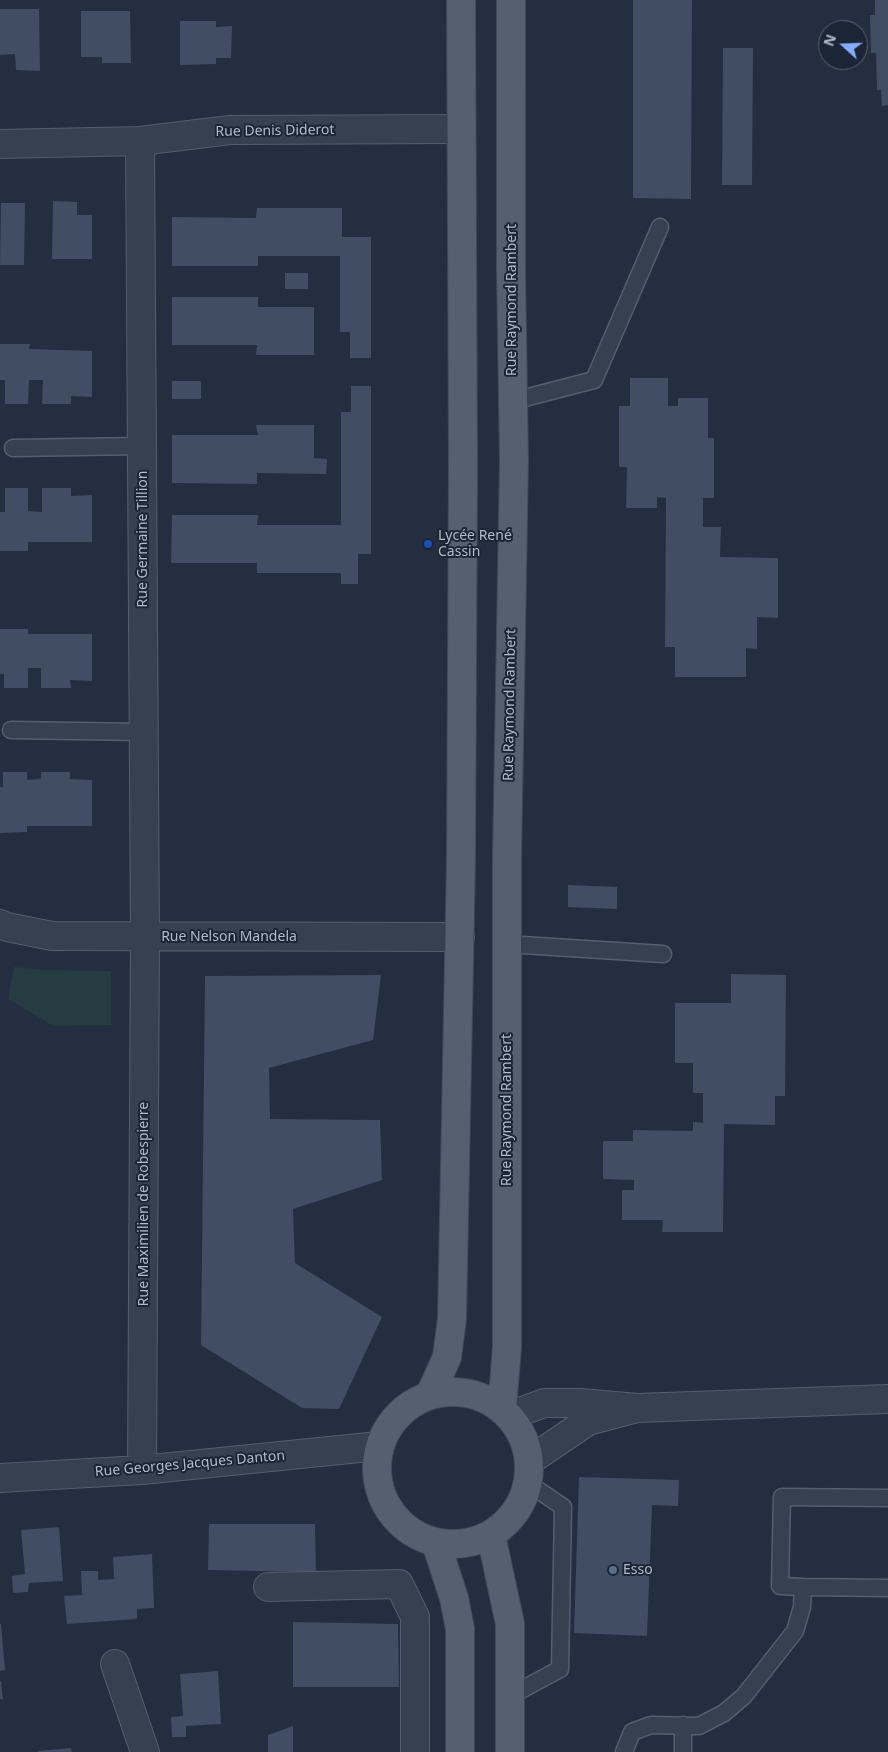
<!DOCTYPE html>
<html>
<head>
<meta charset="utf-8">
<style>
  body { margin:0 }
  #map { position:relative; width:888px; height:1752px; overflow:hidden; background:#232e40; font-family:"Noto Sans",sans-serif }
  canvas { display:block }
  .north { position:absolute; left:818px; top:20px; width:50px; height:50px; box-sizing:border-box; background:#1c2535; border:1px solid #586171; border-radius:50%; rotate:290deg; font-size:14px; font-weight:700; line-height:20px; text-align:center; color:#b3bbcb }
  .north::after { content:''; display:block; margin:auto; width:18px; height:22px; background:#84adff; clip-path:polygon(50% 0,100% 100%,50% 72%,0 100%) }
</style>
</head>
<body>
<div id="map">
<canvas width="888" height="1752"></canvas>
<div class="north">N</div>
</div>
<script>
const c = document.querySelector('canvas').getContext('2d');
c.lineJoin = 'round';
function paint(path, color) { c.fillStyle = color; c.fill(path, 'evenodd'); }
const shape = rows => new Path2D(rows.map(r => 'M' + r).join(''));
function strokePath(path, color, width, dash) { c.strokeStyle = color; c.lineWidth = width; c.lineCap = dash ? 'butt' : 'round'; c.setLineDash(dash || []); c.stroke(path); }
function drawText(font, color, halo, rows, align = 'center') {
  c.font = font + ' "Noto Sans",sans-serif'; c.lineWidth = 4; c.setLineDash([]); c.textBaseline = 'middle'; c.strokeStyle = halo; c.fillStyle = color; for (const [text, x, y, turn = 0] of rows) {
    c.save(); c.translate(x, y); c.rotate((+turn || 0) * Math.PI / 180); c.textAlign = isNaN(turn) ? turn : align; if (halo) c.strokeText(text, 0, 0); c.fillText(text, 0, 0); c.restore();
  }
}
const green = shape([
  [14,967,45,970,111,971,111,1025,53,1026,8,999]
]);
const building = shape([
  [633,0,692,0,691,199,633,198],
  [875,0,888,0,888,105,882,106,881,90,877,90,876,53,871,53,870,15,875,15],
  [0,9,39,9,40,71,16,70,15,54,0,55],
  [81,11,130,11,131,63,102,63,102,57,81,57],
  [180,21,216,21,216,27,232,26,231,58,216,58,216,64,180,65],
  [723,48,753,48,752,185,722,185],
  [53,201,77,202,77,215,92,215,92,259,52,259],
  [1,203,25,203,24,265,0,265],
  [257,208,342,208,342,237,371,237,371,358,350,358,350,332,340,332,340,256,258,256,258,266,172,266,172,217,256,218],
  [285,273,308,273,308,289,285,289],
  [172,297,258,297,258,307,314,307,314,355,256,355,257,345,172,345],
  [0,344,30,344,29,349,92,351,92,397,71,396,71,404,42,404,43,380,29,380,28,404,5,404,5,380,0,380],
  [630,378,668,378,668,406,678,406,678,398,708,398,708,438,714,438,714,498,703,498,703,527,721,527,720,557,778,558,778,618,757,617,757,649,746,648,746,677,675,677,675,647,665,647,666,498,657,497,657,508,626,508,627,467,619,467,619,406,630,406],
  [172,381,201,381,201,399,172,399],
  [351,386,371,386,371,554,358,554,358,584,341,584,341,573,257,573,257,563,171,563,172,515,258,515,257,525,341,525,341,412,351,412],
  [256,425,314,425,314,458,327,459,326,474,257,473,257,484,172,483,172,435,258,435],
  [5,488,28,488,28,511,42,512,42,488,71,488,71,496,92,495,92,542,28,542,28,551,0,551,0,512,5,512],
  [0,629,28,629,28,634,92,634,92,681,70,680,71,688,41,688,41,668,28,668,28,688,4,688,4,674,0,674],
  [3,772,27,772,27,780,41,779,41,772,70,772,70,779,92,780,92,826,27,826,27,832,0,833,0,787,3,787],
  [568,885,617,887,617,909,568,907],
  [731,974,786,975,785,1096,775,1096,775,1125,724,1124,723,1232,662,1232,663,1220,622,1220,622,1190,634,1190,634,1180,603,1179,603,1141,633,1141,633,1130,693,1131,693,1122,703,1123,703,1093,693,1093,693,1063,675,1063,675,1003,731,1003],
  [381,975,373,1040,269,1068,270,1119,380,1120,382,1180,293,1209,295,1263,382,1317,339,1409,302,1408,201,1345,205,976],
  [579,1477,679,1480,678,1506,652,1505,647,1636,574,1633],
  [209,1524,315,1524,316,1572,208,1570],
  [59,1527,63,1581,29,1583,28,1592,13,1593,12,1576,25,1574,21,1530],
  [152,1554,154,1608,137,1609,137,1619,67,1624,64,1596,82,1595,81,1571,98,1571,98,1580,114,1579,113,1557],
  [293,1622,398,1624,399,1687,293,1687],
  [0,1624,1,1624,5,1670,0,1671],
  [218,1671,221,1724,186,1726,186,1737,172,1737,171,1717,183,1716,180,1674],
  [0,1681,1,1681,3,1700,0,1699],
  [293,1726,293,1752,268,1752,268,1735],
  [71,1748,72,1752,38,1752,38,1751]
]);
const service = shape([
  [513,401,594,380,660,227],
  [13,448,142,446],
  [11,730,144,732],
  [507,944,663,954],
  [803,1587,780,1586,782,1497,888,1498],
  [510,1696,560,1669,563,1507,528,1483],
  [683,1725,683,1752],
  [624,1752,632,1732,651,1725,699,1726,724,1713,744,1696,795,1631,802,1607,803,1587,888,1588]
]);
const minor = shape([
  [140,141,145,937,142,1470],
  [0,144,140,141,230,130,461,129],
  [0,924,7,927,52,936,460,937],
  [637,1408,888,1399],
  [509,1416,544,1403,581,1403,637,1408,588,1421,529,1461],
  [0,1478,142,1470,379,1446],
  [268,1587,399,1584,415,1617,415,1752],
  [115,1664,145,1752]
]);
const primary = shape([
  '377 1468a76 76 0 1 1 152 0a76 76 0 1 1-152 0Z',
  [430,1395,447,1357,452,1319,461,859,463,467,461,0],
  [502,1409,507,1347,507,857,514,461,511,270,511,0],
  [491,1535,510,1624,510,1752],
  [436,1543,454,1598,460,1629,460,1752]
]);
const markers = [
  [428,544,5,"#1a4fb4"],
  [613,1570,5,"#5c6f8a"]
];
const streetNames = [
  ["Rue Denis Diderot",275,131,-1],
  ["Rue Raymond Rambert",512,300,-90],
  ["Rue Germaine Tillion",143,539,-90],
  ["Rue Raymond Rambert",510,705,-89],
  ["Rue Nelson Mandela",229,937],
  ["Rue Raymond Rambert",507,1110,-90],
  ["Rue Maximilien de Robespierre",144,1204,-90],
  ["Rue Georges Jacques Danton",190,1464,-5]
];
const poiNames = [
  ["Lycée René",438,536],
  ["Cassin",438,552],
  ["Esso",623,1570]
];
paint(green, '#253c41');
paint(building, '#414d62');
strokePath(service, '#555e6e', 19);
strokePath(minor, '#555e6e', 30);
strokePath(primary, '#404959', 30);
strokePath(service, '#374050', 16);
strokePath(minor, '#374050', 28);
strokePath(primary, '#555f70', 28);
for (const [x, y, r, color] of markers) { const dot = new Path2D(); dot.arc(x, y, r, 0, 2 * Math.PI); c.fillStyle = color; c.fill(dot); strokePath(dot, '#1c2535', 2); }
drawText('14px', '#b3bbcb', '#1c2535', streetNames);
drawText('14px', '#b3bbcb', '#1c2535', poiNames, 'left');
</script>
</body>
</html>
